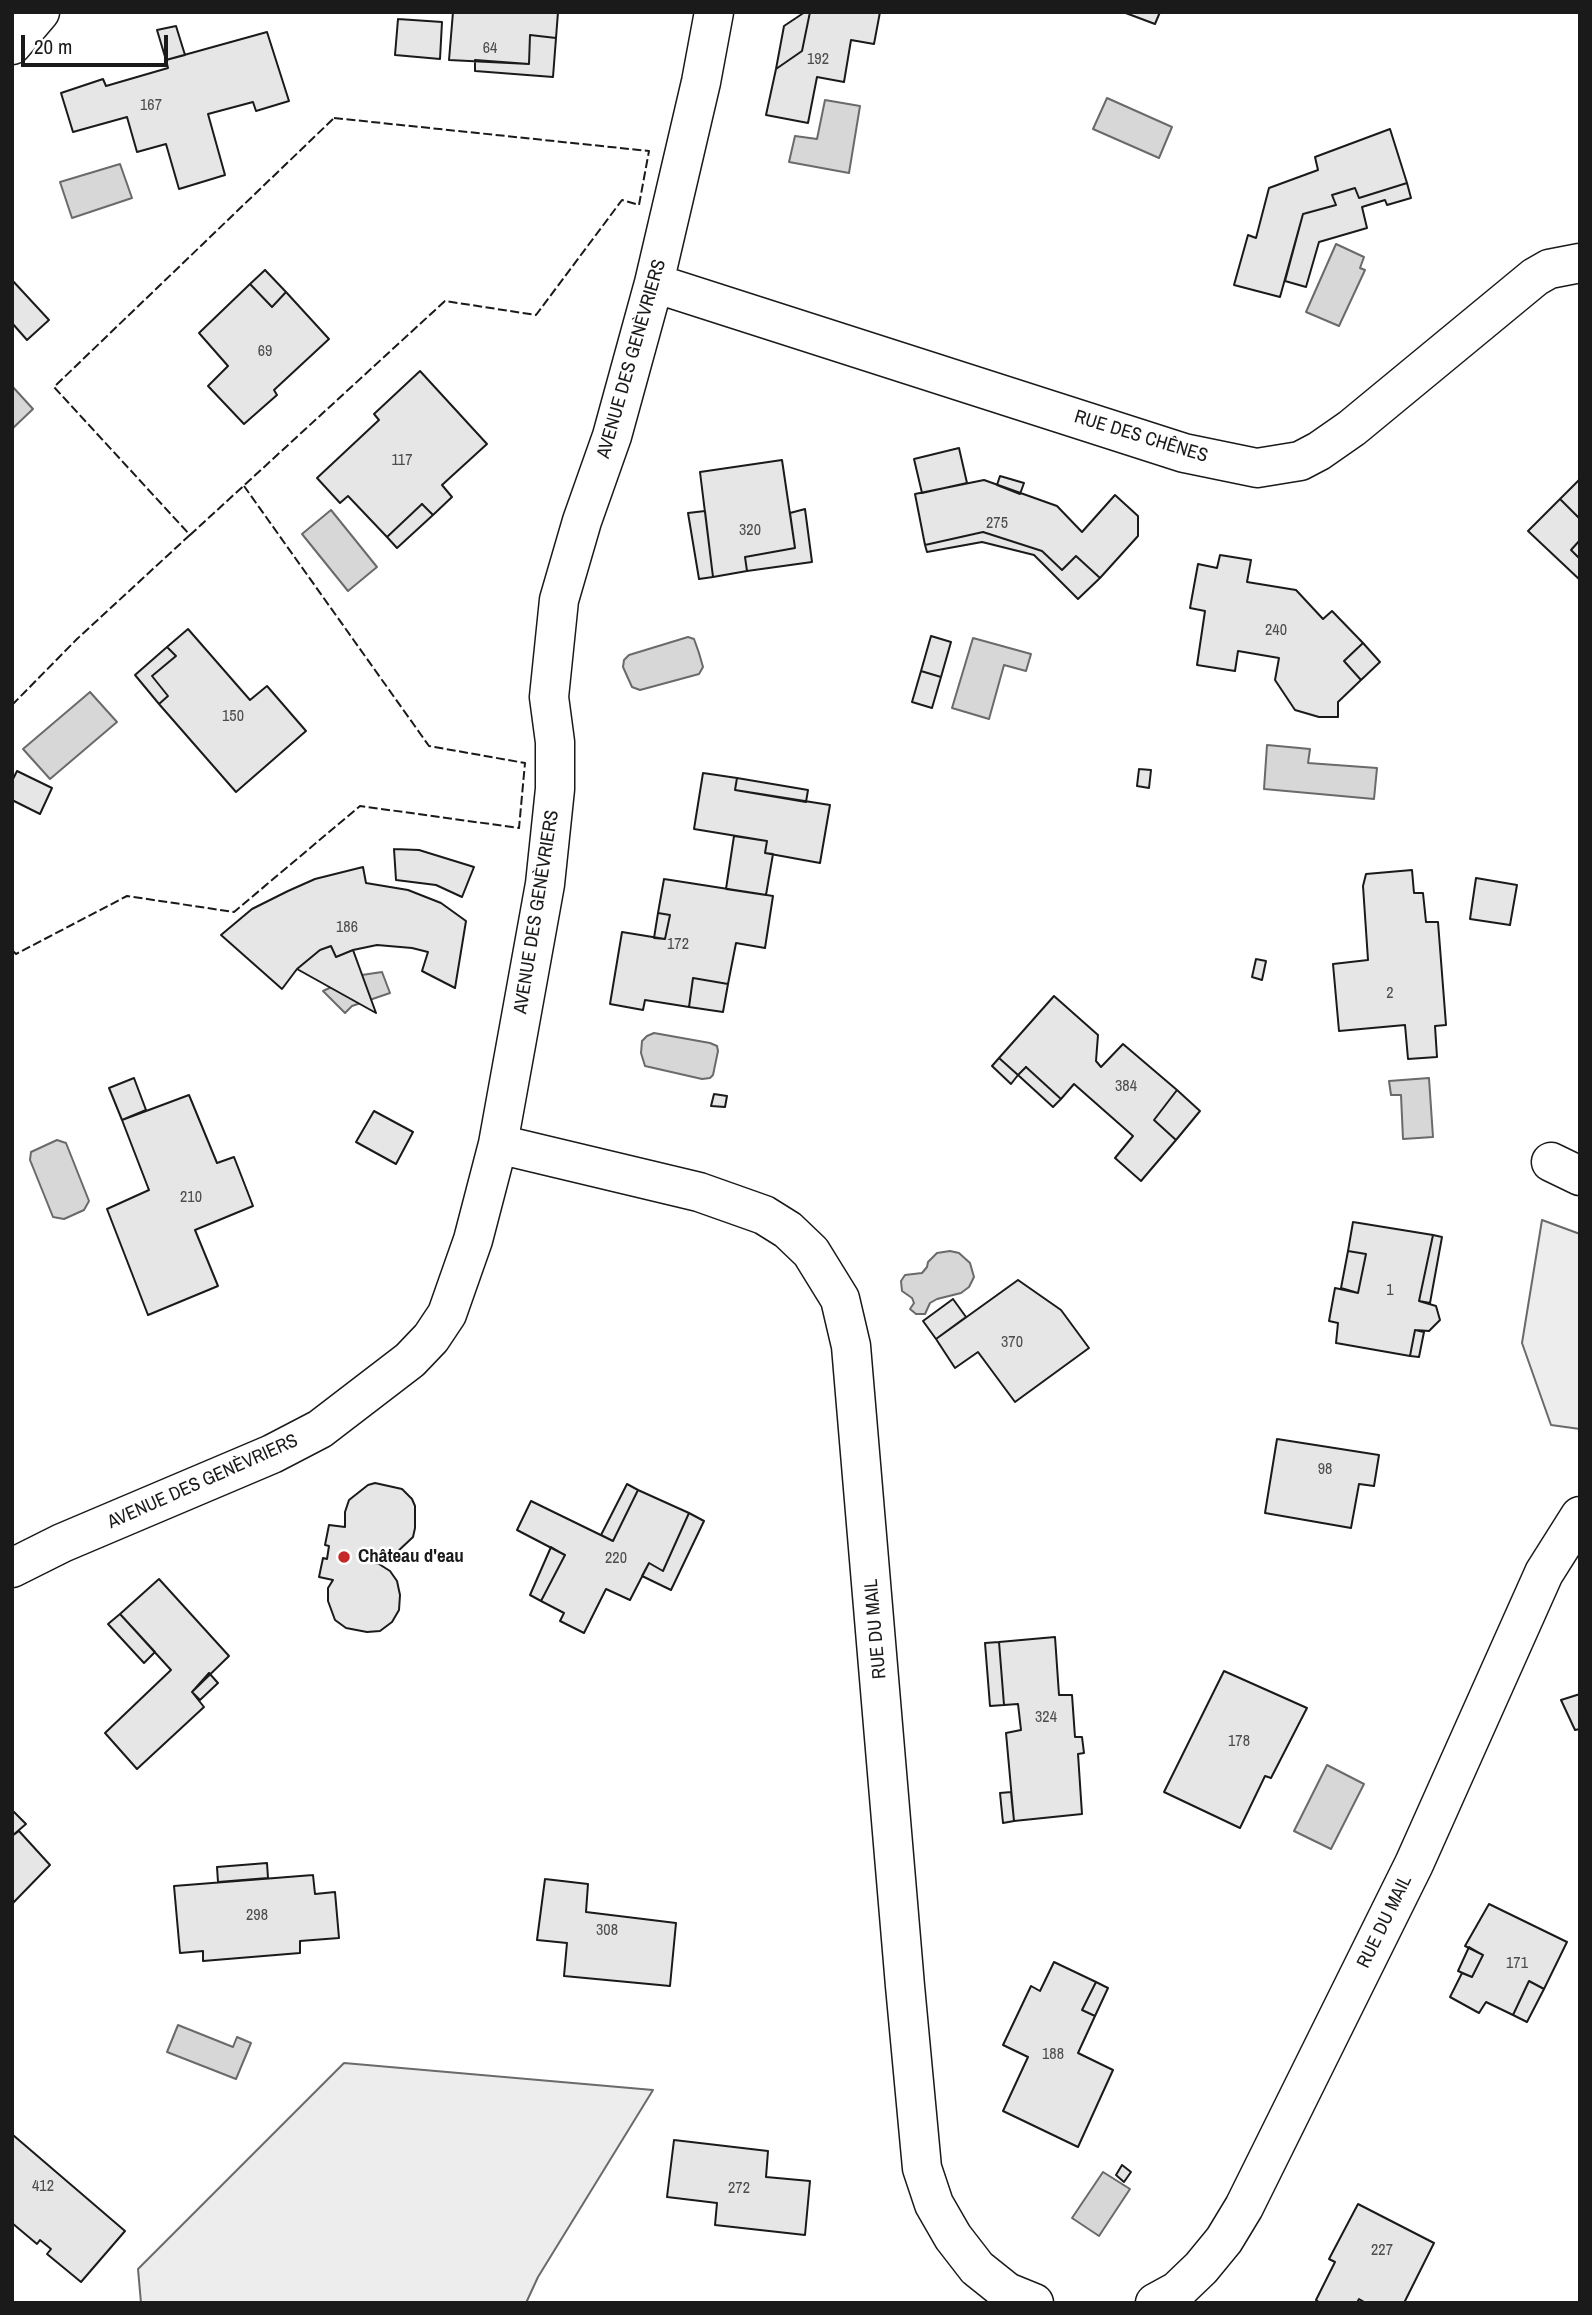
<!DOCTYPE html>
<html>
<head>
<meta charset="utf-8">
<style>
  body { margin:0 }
  #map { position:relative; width:1592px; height:2315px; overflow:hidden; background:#fff; font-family:"Archivo Narrow",sans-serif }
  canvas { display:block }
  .frame { position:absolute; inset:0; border:14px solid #1a1a1a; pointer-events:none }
  .scale { position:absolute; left:21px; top:35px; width:147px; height:32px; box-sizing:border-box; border:4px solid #1a1a1a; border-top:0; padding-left:9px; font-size:21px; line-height:24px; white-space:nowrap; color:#1a1a1a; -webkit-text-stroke:5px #fff; paint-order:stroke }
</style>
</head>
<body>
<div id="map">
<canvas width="1592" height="2315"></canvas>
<div class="frame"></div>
<div class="scale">20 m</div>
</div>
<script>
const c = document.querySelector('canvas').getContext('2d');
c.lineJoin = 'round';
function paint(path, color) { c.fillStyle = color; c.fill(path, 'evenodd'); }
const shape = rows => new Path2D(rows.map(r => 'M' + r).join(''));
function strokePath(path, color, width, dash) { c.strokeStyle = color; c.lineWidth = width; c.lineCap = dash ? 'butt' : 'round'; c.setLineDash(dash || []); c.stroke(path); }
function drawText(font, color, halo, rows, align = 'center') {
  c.font = font + ' "Archivo Narrow",sans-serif'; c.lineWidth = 5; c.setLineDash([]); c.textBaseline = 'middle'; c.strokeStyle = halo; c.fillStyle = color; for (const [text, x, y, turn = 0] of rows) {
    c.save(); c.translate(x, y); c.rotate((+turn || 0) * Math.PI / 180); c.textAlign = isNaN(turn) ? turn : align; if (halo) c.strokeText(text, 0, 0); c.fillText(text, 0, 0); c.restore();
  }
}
const built = shape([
  [1542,1220,1580,1234,1580,1429,1551,1425,1522,1343,1542,1220],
  [344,2063,653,2090,538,2277,526,2303,141,2303,138,2269,344,2063]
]);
const water = shape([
  [1107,98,1172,127,1159,158,1093,129,1107,98],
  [825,100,860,106,849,173,789,162,795,136,817,139,825,100],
  [120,164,132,198,72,218,60,182,120,164],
  [1336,244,1364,257,1360,268,1365,270,1339,326,1306,312,1336,244],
  [12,386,33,409,12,429,12,386],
  [331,510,377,567,348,591,302,534,331,510],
  [688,637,694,639,699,653,703,667,699,674,640,690,632,687,623,667,624,660,629,655,688,637],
  [973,638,1031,654,1026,671,1004,665,989,719,952,708,973,638],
  [90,692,117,722,50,779,23,749,90,692],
  [1267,745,1310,749,1308,763,1377,768,1374,799,1264,789,1267,745],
  [382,972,390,993,352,1006,345,1013,323,991,355,976,382,972],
  [654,1033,710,1043,717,1046,718,1051,713,1075,710,1078,702,1079,645,1066,641,1053,642,1041,647,1036,654,1033],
  [1429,1078,1433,1137,1403,1139,1401,1095,1391,1095,1389,1081,1429,1078],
  [57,1140,66,1143,89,1201,84,1210,64,1219,53,1217,30,1160,31,1152,57,1140],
  [950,1251,959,1253,970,1263,974,1277,969,1287,961,1293,937,1299,930,1303,925,1314,916,1314,910,1309,914,1303,912,1298,902,1291,901,1281,905,1275,922,1273,927,1267,928,1262,937,1253,950,1251],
  [1327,1765,1364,1784,1331,1849,1294,1831,1327,1765],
  [178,2025,233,2047,237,2037,251,2043,236,2079,167,2052,178,2025],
  [1103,2172,1130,2189,1099,2236,1072,2218,1103,2172]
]);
const building = shape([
  [453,12,558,12,556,38,530,35,529,64,449,60,453,12],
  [805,12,810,12,802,51,776,69,784,26,805,12],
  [810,12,880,12,874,44,851,40,844,82,817,77,808,123,766,115,776,69,802,51,810,12],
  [1123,12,1160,12,1155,24,1123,12],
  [398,19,442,22,440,59,395,55,398,19],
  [176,26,185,55,166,60,157,30,176,26],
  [267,32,289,101,256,111,253,102,208,114,225,175,179,189,166,144,137,152,127,117,73,132,61,93,103,79,106,86,168,68,166,60,267,32],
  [530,35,556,38,553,77,475,71,475,60,529,64,530,35],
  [1390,129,1407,183,1359,198,1355,188,1332,195,1336,205,1303,214,1280,297,1234,285,1248,235,1256,238,1269,188,1318,170,1315,157,1390,129],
  [1407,183,1411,198,1387,205,1385,200,1362,207,1367,228,1319,242,1306,287,1285,281,1303,214,1336,205,1332,195,1355,188,1359,198,1407,183],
  [265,270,286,292,272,307,250,284,265,270],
  [12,280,49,320,27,340,12,323,12,280],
  [250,284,272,307,286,292,329,339,274,390,277,395,244,424,208,386,228,366,199,333,250,284],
  [420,371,487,444,442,485,452,497,433,515,422,504,387,537,348,496,340,503,317,478,379,420,374,414,420,371],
  [959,448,967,483,922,493,914,459,959,448],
  [782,460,795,548,745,557,747,571,713,577,700,472,782,460],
  [1000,476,1024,483,1020,494,997,485,1000,476],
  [1580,479,1580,519,1560,499,1580,479],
  [984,480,1057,506,1082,532,1115,495,1138,516,1138,536,1100,578,1076,556,1062,570,1042,551,983,532,925,545,915,494,984,480],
  [1560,499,1580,519,1580,540,1571,550,1580,559,1580,580,1528,531,1560,499],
  [422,504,433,515,397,548,387,537,422,504],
  [805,509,812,562,747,571,745,557,795,548,790,513,805,509],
  [705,511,713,577,699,579,688,513,705,511],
  [983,532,1042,551,1062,570,1076,556,1100,578,1078,599,1034,555,982,542,927,552,925,545,983,532],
  [1580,540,1580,559,1571,550,1580,540],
  [1220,555,1251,560,1247,582,1296,590,1323,619,1332,611,1363,643,1344,661,1361,680,1338,702,1338,717,1319,717,1295,710,1275,680,1279,658,1238,651,1235,671,1197,665,1205,611,1190,608,1198,564,1217,568,1220,555],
  [188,629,250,700,267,686,306,731,236,792,159,704,168,696,152,676,176,656,167,647,188,629],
  [931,636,951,642,941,677,921,671,931,636],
  [1363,643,1380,662,1361,680,1344,661,1363,643],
  [167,647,176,656,152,676,168,696,159,704,135,675,167,647],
  [921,671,941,677,932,708,912,702,921,671],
  [1139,769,1151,770,1149,788,1137,786,1139,769],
  [17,771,52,788,40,814,12,800,12,781,17,771],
  [703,773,737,778,735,790,830,805,820,863,765,853,767,841,694,829,703,773],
  [737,778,808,790,806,802,735,790,737,778],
  [734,836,767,841,765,853,773,854,766,895,726,889,734,836],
  [394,849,419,850,474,867,462,897,436,885,396,880,394,849],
  [363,867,366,883,408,890,441,903,466,921,455,988,422,971,428,952,412,948,377,945,353,950,336,957,331,946,320,950,297,969,282,989,221,935,252,909,288,891,315,879,363,867],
  [1412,870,1414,893,1423,893,1426,922,1438,922,1446,1025,1435,1026,1437,1057,1408,1059,1405,1025,1339,1031,1333,964,1368,960,1363,886,1366,874,1412,870],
  [1476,878,1517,885,1510,925,1470,919,1476,878],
  [664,879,773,896,765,948,736,943,728,984,693,978,689,1007,645,1000,643,1010,610,1004,622,932,665,939,670,915,658,913,664,879],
  [658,913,670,915,665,939,654,938,658,913],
  [331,946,336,957,353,950,376,1013,297,969,320,950,331,946],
  [1256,959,1266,961,1262,980,1252,977,1256,959],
  [693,978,728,984,723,1012,689,1007,693,978],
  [1054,996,1098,1035,1096,1061,1101,1067,1123,1044,1177,1090,1154,1120,1176,1140,1141,1181,1115,1158,1133,1136,1074,1084,1061,1099,1026,1067,1018,1075,999,1058,1054,996],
  [999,1058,1018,1075,1011,1084,992,1066,999,1058],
  [1026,1067,1061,1099,1053,1107,1018,1075,1026,1067],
  [134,1078,146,1110,122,1120,109,1088,134,1078],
  [1177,1090,1200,1111,1176,1140,1154,1120,1177,1090],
  [714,1094,727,1096,725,1107,711,1106,714,1094],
  [189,1095,217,1163,234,1157,253,1206,195,1230,218,1286,148,1315,107,1209,149,1190,122,1120,189,1095],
  [374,1111,413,1132,396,1164,356,1142,374,1111],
  [1353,1222,1433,1235,1419,1301,1436,1306,1440,1320,1429,1331,1415,1330,1410,1356,1336,1343,1338,1323,1329,1321,1335,1288,1358,1293,1366,1254,1348,1251,1353,1222],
  [1433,1235,1442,1237,1430,1303,1419,1301,1433,1235],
  [1348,1251,1366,1254,1358,1293,1341,1288,1348,1251],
  [1018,1280,1061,1310,1089,1348,1015,1402,978,1352,955,1368,936,1339,1018,1280],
  [953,1299,966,1317,936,1339,923,1321,953,1299],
  [1415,1330,1424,1332,1419,1357,1410,1356,1415,1330],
  [1277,1439,1379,1455,1374,1486,1359,1484,1351,1528,1265,1513,1277,1439],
  [375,1483,402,1489,412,1499,415,1506,415,1528,413,1537,396,1553,378,1555,361,1548,360,1560,379,1564,390,1571,397,1581,400,1595,399,1610,392,1622,380,1631,367,1632,346,1628,335,1620,328,1601,328,1588,333,1580,319,1577,323,1558,327,1559,329,1546,325,1545,329,1525,345,1527,345,1512,349,1500,368,1485,375,1483],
  [627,1484,638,1490,613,1541,601,1535,627,1484],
  [638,1490,689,1513,663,1571,649,1563,630,1600,606,1589,584,1633,560,1621,564,1613,541,1601,565,1555,517,1530,531,1501,613,1541,638,1490],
  [689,1513,704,1521,671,1590,642,1576,649,1563,663,1571,689,1513],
  [551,1547,565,1555,541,1601,530,1595,551,1547],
  [159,1579,229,1656,192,1692,204,1707,137,1769,105,1733,171,1670,120,1614,159,1579],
  [120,1614,155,1652,144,1663,108,1624,120,1614],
  [1055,1637,1059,1695,1072,1695,1075,1737,1082,1737,1084,1753,1078,1754,1082,1814,1014,1821,1006,1733,1021,1730,1018,1704,1004,1705,999,1642,1055,1637],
  [999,1642,1004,1705,990,1706,985,1643,999,1642],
  [1224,1671,1307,1708,1271,1778,1265,1776,1240,1828,1164,1792,1224,1671],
  [209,1673,218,1683,200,1700,192,1692,209,1673],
  [1580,1694,1580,1729,1575,1730,1561,1700,1580,1694],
  [1011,1792,1014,1821,1003,1823,1000,1793,1011,1792],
  [13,1811,26,1824,12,1836,12,1812,13,1811],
  [19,1831,50,1865,12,1904,12,1836,19,1831],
  [267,1863,268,1878,218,1882,217,1867,267,1863],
  [313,1875,315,1894,335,1892,339,1938,300,1941,300,1953,203,1961,203,1951,180,1953,174,1886,313,1875],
  [545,1879,588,1884,586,1912,676,1923,670,1986,564,1976,567,1943,537,1940,545,1879],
  [1489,1904,1567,1942,1544,1989,1529,1981,1513,2015,1486,2002,1479,2013,1450,1997,1462,1973,1472,1977,1483,1955,1465,1946,1489,1904],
  [1469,1947,1483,1955,1472,1977,1458,1971,1469,1947],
  [1054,1962,1096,1982,1082,2010,1095,2016,1078,2053,1113,2070,1078,2147,1003,2111,1028,2057,1003,2045,1031,1986,1040,1991,1054,1962],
  [1529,1981,1544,1989,1527,2022,1513,2015,1529,1981],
  [1096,1982,1108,1988,1095,2016,1082,2010,1096,1982],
  [13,2135,125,2231,81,2282,47,2254,51,2249,40,2240,37,2244,12,2223,13,2135],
  [674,2140,768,2151,766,2177,810,2181,805,2235,715,2225,717,2203,667,2197,674,2140],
  [1122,2165,1131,2172,1124,2182,1116,2175,1122,2165],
  [1358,2204,1434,2243,1404,2303,1366,2303,1359,2299,1357,2303,1320,2303,1316,2300,1335,2262,1329,2259,1358,2204]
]);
const street = shape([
  [12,45,40,12],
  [654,283,1184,453,1257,468,1300,461,1319,451,1352,428,1535,277,1549,269,1580,263],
  [498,1144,699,1192,764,1215,788,1230,811,1252,840,1299,851,1346,905,1986,922,2168,934,2204,953,2237,977,2268,1007,2292,1034,2303],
  [1551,1162,1580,1176],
  [12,1568,62,1543,272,1454,320,1429,410,1360,431,1338,447,1314,473,1240,498,1144,545,884,555,789,555,742,549,697,559,600,582,521,612,436,654,283,701,82,714,12],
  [1155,2303,1177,2291,1201,2268,1224,2240,1244,2207,1414,1864,1544,1573,1580,1516]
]);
const fence = shape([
  [334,118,649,151,639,205,622,200,536,315,445,301,190,535,54,387,334,118],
  [12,705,77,639,192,533],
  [12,950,16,954,127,896,234,912,360,806,519,828,525,763,429,746,244,486]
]);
const markers = [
  [344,1557,7,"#c62828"]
];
const numberNames = [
  ["64",490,49],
  ["192",818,60],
  ["167",151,106],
  ["69",265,352],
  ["117",402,461],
  ["275",997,524],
  ["320",750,531],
  ["240",1276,631],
  ["150",233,717],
  ["186",347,928],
  ["172",678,945],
  ["2",1390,994],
  ["384",1126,1087],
  ["210",191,1198],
  ["1",1390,1291],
  ["370",1012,1343],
  ["98",1325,1470],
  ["220",616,1559],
  ["324",1046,1718],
  ["178",1239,1742],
  ["298",257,1916],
  ["308",607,1931],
  ["171",1517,1964],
  ["188",1053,2055],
  ["412",43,2187],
  ["272",739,2189],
  ["227",1382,2251]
];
const streetNames = [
  ["AVENUE DES GENÈVRIERS",632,359,-74],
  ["RUE DES CHÊNES",1141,437,17],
  ["AVENUE DES GENÈVRIERS",537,912,-81],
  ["AVENUE DES GENÈVRIERS",203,1482,-24],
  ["RUE DU MAIL",876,1629,-95],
  ["RUE DU MAIL",1385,1922,-64]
];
const poiNames = [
  ["Château d'eau",358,1557]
];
paint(built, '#ededed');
strokePath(built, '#6a6a6a', 2);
paint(water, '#d7d7d7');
strokePath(water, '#6a6a6a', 2);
paint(building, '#e6e6e6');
strokePath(building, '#1a1a1a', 2);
strokePath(street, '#1a1a1a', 41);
strokePath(street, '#fff', 38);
strokePath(fence, '#1a1a1a', 2, [9, 3.5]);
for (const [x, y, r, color] of markers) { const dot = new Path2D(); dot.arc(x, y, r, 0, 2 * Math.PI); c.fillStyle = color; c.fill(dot); strokePath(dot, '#fff', 2.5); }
drawText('16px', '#4d4d4d', null, numberNames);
drawText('19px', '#1a1a1a', '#fff', streetNames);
drawText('bold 19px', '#1a1a1a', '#fff', poiNames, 'left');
</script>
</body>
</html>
